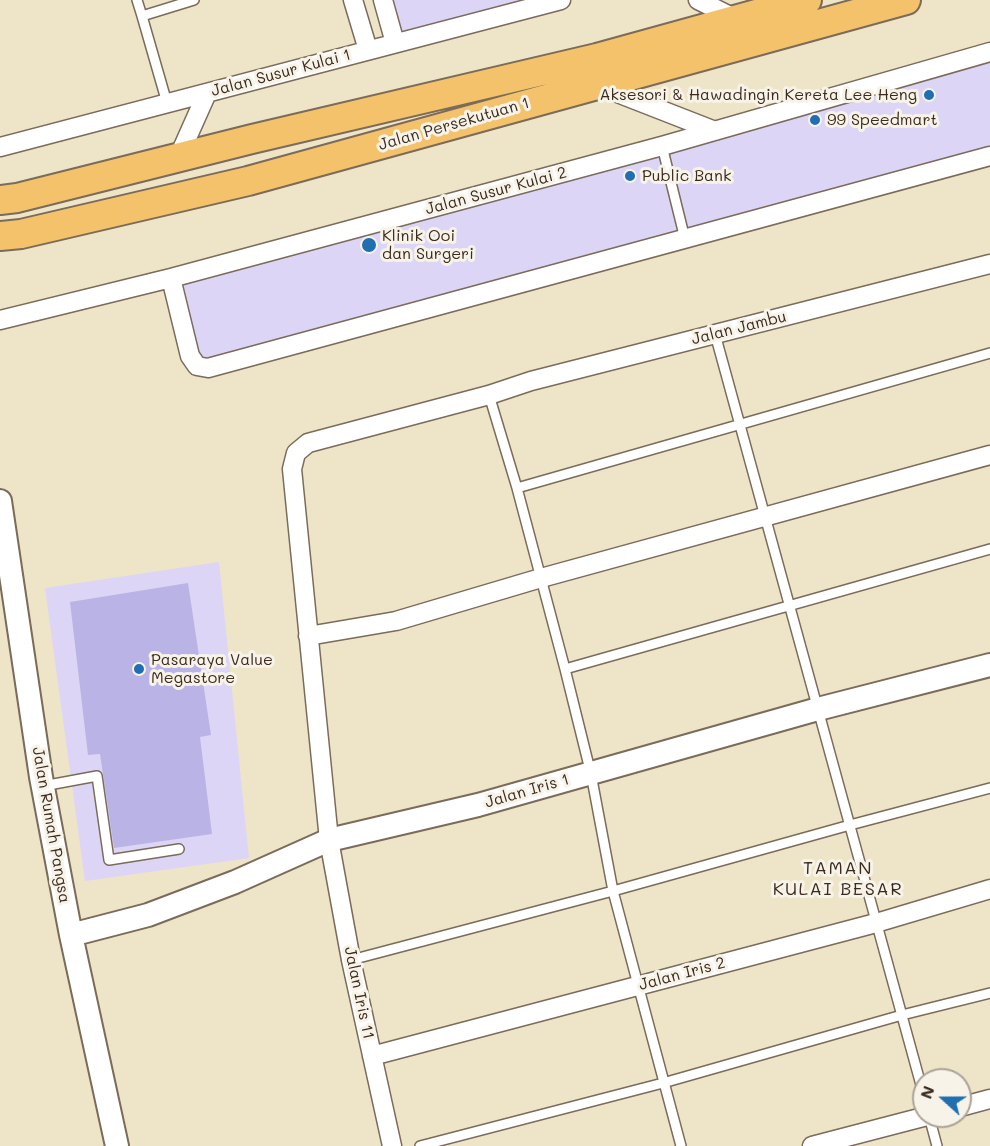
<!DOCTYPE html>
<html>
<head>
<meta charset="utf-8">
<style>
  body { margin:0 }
  #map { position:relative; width:990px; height:1146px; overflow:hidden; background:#eee4c8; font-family:Mali,sans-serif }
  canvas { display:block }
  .north { position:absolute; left:912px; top:1068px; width:60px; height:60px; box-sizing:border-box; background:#f7f3e8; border:2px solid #aca397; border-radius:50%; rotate:291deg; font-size:16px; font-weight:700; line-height:24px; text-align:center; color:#3b2a1e }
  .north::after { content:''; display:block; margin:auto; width:21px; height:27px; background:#1f6fb2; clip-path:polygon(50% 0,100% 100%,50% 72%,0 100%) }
</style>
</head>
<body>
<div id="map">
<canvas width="990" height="1146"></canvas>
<div class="north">N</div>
</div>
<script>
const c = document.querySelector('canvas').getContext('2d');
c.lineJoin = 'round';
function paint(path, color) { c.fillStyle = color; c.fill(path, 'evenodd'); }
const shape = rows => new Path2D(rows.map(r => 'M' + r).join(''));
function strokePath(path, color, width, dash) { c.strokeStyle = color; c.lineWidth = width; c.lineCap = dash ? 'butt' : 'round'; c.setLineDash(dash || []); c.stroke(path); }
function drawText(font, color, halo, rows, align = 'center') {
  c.font = font + ' Mali,sans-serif'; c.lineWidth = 6; c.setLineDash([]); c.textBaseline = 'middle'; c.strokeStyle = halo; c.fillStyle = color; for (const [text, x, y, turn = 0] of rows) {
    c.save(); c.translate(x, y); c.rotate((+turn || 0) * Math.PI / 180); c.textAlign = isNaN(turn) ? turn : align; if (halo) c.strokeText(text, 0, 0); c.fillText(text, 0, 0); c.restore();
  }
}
const built = shape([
  [391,0,529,0,401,34],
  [990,60,990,149,205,360,197,356,180,285],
  [219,562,249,858,85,881,45,588]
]);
const building = shape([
  [188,583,211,735,200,737,212,834,114,848,100,754,88,755,70,602]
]);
const service = shape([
  [137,0,142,16,194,0],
  [142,16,167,103],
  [662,146,685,239],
  [715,334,924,1096],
  [489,395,517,488,565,669,591,774,613,891,681,1146],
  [517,488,990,353],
  [565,669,990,549],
  [43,786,97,776,109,860,179,849],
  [351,960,613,891,850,825,990,788],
  [929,1116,937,1146],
  [420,1146,663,1083,902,1015,990,993]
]);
const minor = shape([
  [353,0,368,50],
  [383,0,395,43],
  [698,0,736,19],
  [597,85,715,131],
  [0,147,561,0],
  [178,158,207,93],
  [171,278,190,356,197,366,208,368,990,156],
  [0,320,171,278,662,146,990,52],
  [308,636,396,621,541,578,990,455],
  [372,1056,876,923,990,889],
  [960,1107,990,1099],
  [392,1146,351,960,329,840,292,469,296,453,308,443,489,395,531,381,990,264],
  [812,1146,927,1116]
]);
const tertiary = shape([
  [0,501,41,777,71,935,117,1146],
  [71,935,148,915,235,882,329,840,478,805,818,709,990,665]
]);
const trunk = shape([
  [0,200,17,198,252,139,597,58,807,0],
  [0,236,21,234,248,181,906,0]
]);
const markers = [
  [929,95,6,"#1f6fb2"],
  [815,120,6,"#1f6fb2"],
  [630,176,6,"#1f6fb2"],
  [369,245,8,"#1f6fb2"],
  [139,669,6,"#1f6fb2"]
];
const streetNames = [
  ["Jalan Susur Kulai 1",281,73,-15],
  ["Jalan Persekutuan 1",454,124,-16],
  ["Jalan Susur Kulai 2",496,191,-15],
  ["Jalan Jambu",739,328,-14],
  ["Jalan Iris 1",527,791,-16],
  ["Jalan Rumah Pangsa",51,825,80],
  ["Jalan Iris 2",682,974,-15],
  ["Jalan Iris 11",359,993,78]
];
const poiNames = [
  ["Aksesori & Hawadingin Kereta Lee Heng",917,95,"right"],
  ["99 Speedmart",827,120],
  ["Public Bank",642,176],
  ["Klinik Ooi",382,236],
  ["dan Surgeri",382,254],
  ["Pasaraya Value",151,660],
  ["Megastore",151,678]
];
const neighbourhoodNames = [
  ["TAMAN",838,868],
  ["KULAI BESAR",838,889]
];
paint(built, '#ddd5f6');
paint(building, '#bab4e6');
strokePath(service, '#7a6b5a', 12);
strokePath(minor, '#7a6b5a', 21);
strokePath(tertiary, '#7a6b5a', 26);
strokePath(trunk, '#7a6b5a', 32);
strokePath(service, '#fff', 9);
strokePath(minor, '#fff', 18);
strokePath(tertiary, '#fff', 22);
strokePath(trunk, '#f3c26a', 28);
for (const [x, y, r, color] of markers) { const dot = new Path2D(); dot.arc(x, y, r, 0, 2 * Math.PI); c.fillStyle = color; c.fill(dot); strokePath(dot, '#f7f3e8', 2); }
drawText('16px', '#3b2a1e', '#f7f3e8', streetNames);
drawText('16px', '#3b2a1e', '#f7f3e8', poiNames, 'left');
c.letterSpacing = '1.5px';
drawText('18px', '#3b2a1e', '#f7f3e8', neighbourhoodNames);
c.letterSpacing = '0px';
</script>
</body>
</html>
